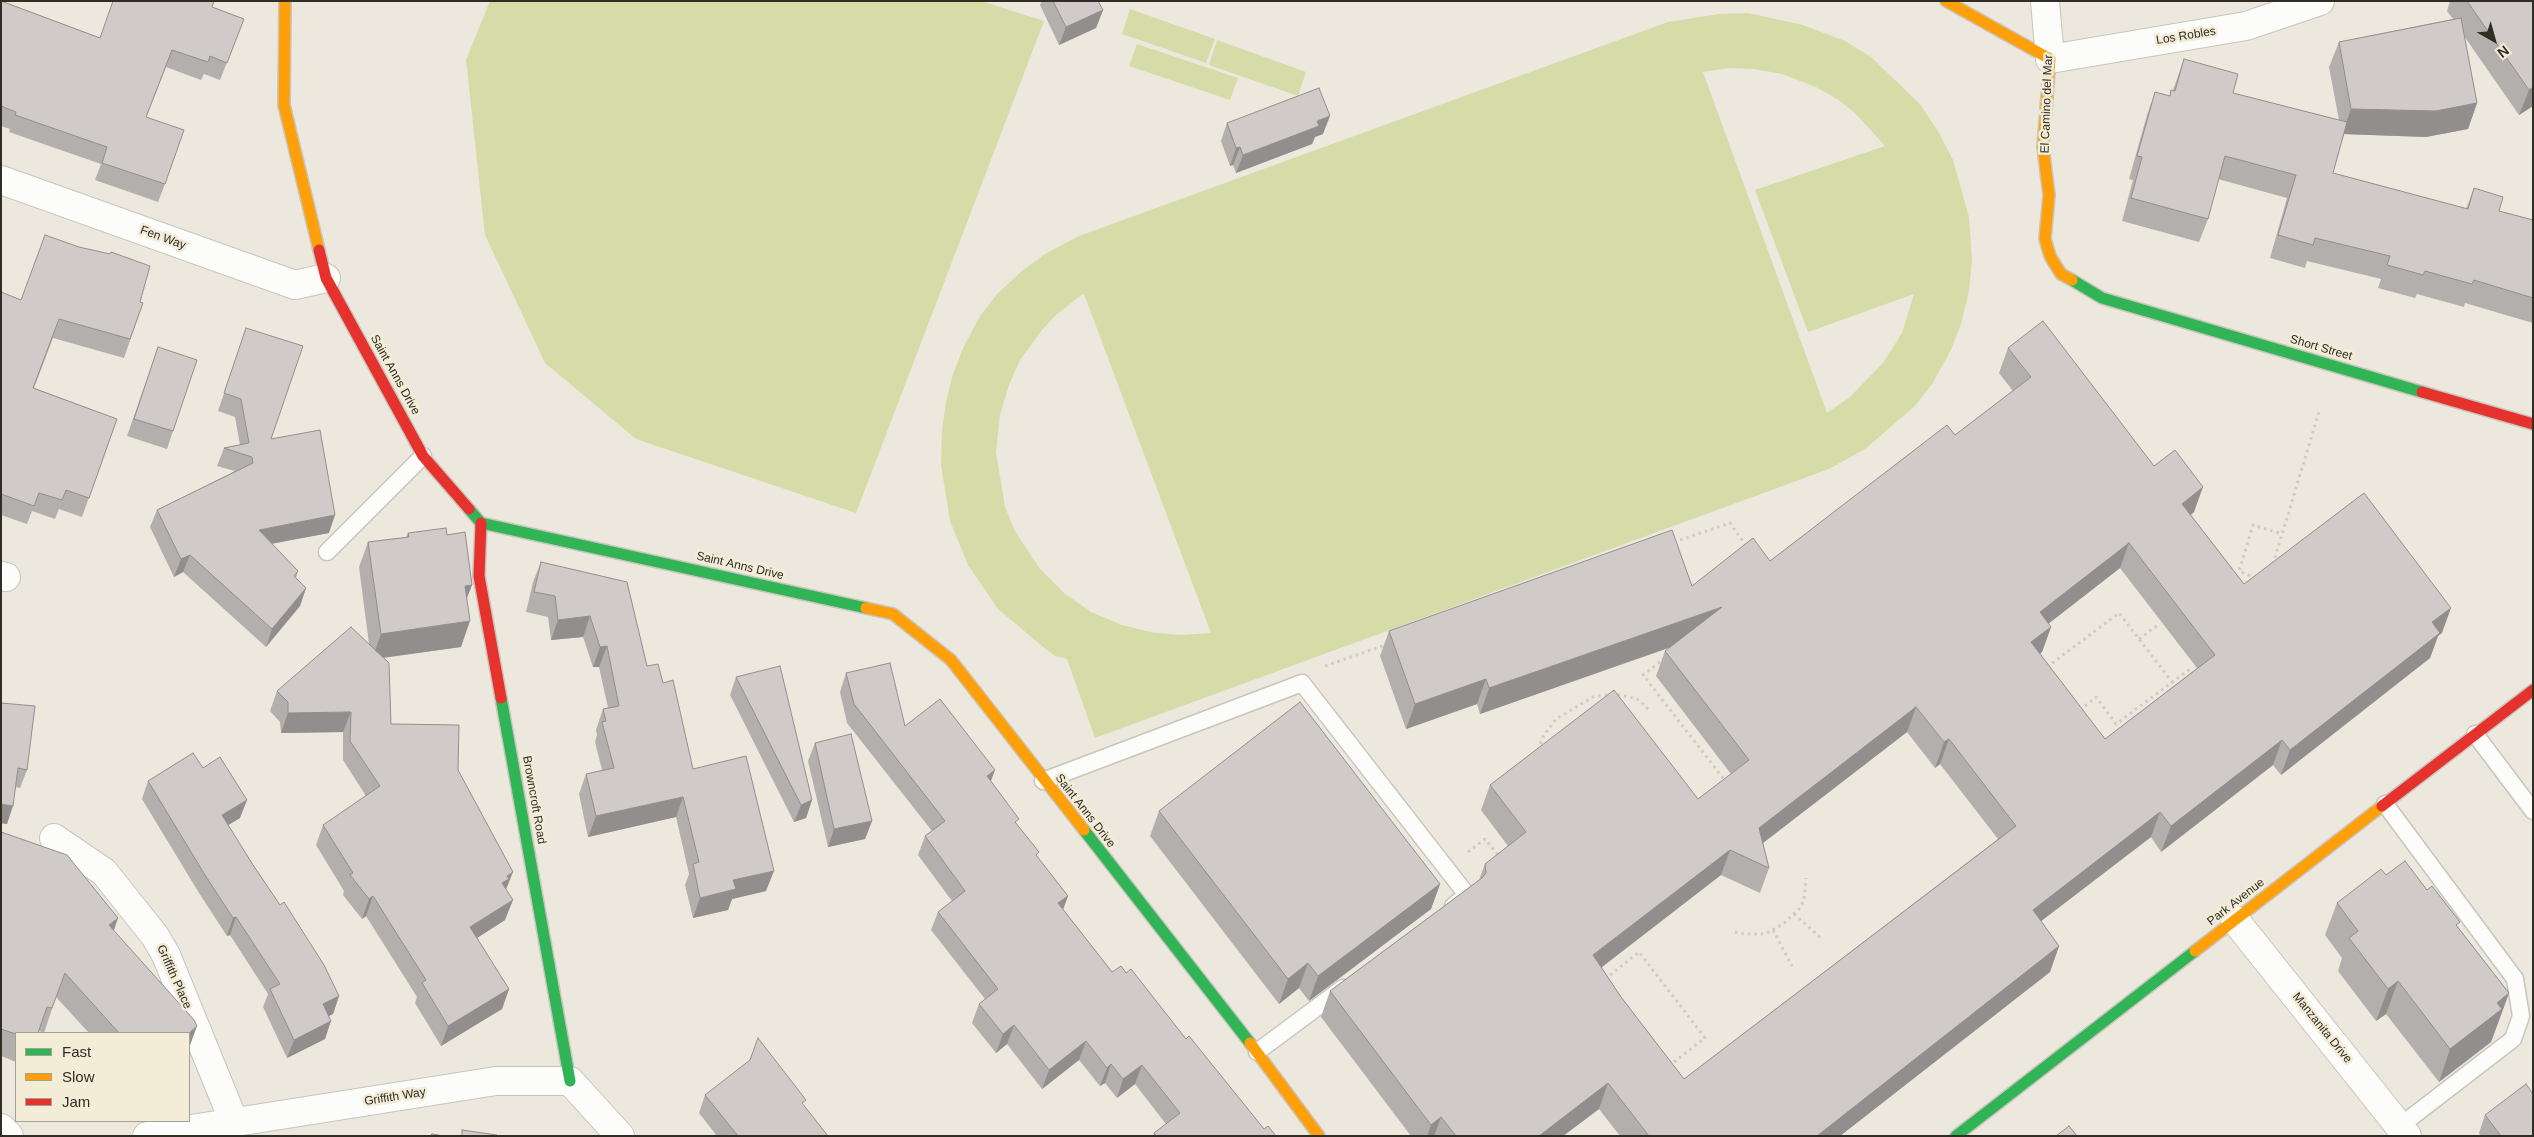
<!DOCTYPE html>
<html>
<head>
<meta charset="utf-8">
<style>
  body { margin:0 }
  #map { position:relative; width:2534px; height:1137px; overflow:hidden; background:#ede8dd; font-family:Helvetica,sans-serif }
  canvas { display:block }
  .frame { position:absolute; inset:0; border:2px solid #302d25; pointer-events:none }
  .legend { position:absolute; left:15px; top:1032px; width:175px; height:90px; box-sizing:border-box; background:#f3ecd7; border:1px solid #a5a090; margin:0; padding:6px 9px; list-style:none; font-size:15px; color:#302d25 }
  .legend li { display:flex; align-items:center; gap:10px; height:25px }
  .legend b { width:25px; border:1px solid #a5a090 }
  .north { position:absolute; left:2469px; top:15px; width:50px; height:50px; -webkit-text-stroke:4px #f3ecd7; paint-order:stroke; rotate:142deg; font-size:14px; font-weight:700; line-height:20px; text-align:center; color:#302d25 }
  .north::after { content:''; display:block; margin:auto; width:18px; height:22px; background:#302d25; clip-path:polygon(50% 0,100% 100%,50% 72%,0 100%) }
</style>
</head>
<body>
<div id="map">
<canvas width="2534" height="1137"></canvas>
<div class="frame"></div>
<ul class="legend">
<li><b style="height:6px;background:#30b455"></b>Fast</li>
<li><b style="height:6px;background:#ff9f0a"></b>Slow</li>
<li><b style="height:6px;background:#e5322d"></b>Jam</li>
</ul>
<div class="north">N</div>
</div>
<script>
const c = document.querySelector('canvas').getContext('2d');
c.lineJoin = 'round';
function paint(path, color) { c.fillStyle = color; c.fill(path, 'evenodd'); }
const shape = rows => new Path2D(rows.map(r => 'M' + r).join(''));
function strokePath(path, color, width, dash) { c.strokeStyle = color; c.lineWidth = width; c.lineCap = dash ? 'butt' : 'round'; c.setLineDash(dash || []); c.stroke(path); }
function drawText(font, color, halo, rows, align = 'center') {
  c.font = font + ' Helvetica,sans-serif'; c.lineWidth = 5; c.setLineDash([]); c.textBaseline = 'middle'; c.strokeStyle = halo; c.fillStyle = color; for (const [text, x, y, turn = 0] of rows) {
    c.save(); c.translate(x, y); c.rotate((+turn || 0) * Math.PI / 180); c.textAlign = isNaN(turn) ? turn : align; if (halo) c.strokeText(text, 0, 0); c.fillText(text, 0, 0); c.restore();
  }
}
const green = shape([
  [490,1,981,1,1044,21,856,513,636,439,545,363,485,235,466,60],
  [1130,9,1215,39,1206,63,1122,34],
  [1748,13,1803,25,1845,41,1871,57,1920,104,1939,133,1953,160,1969,217,1972,259,1969,291,1961,324,1951,350,1932,384,1915,406,1865,449,1829,469,1095,738,1067,659,1055,656,1042,646,998,609,968,565,950,521,941,465,942,430,946,402,953,374,964,346,980,316,997,294,1023,270,1045,254,1079,236,1668,22,1719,14],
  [1730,68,1754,69,1782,74,1816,87,1837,99,1855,113,1885,146,1755,190,1808,332,1914,294,1902,333,1883,363,1850,397,1827,413,1703,72],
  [1083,294,1084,294,1211,633,1181,635,1155,633,1122,625,1091,612,1064,593,1040,569,1015,531,1005,507,996,452,1000,415,1009,385,1020,360,1042,330,1056,315],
  [1217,40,1306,72,1298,96,1209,65],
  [1137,44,1238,78,1230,100,1129,66]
]);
const path = shape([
  [1674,542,1730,523,1747,547],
  [2273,564,2319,412],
  [2256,578,2239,571,2253,525,2282,534],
  [2139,639,2158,625],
  [1665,658,1643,675,1727,783],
  [1325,666,1388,644],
  [2047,667,2119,613,2173,683],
  [2080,710,2096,697,2116,724,2190,669],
  [1538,750,1544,735,1556,719,1593,697,1612,694,1630,697,1639,700,1650,711],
  [1468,852,1485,839,1499,856],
  [1794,914,1822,939],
  [1773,930,1792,966],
  [1735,932,1744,934,1765,934,1783,924,1799,909,1804,900,1806,878],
  [1605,979,1639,952,1705,1038,1670,1065]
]);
const lane = shape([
  [327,552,423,456],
  [2475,734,2533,811],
  [1043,781,1302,683,1467,895,1453,906],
  [2385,804,2515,979,2521,1016,2513,1039,2400,1126],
  [1257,1052,1343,988]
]);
const street = shape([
  [2045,1,2050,59,2246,26,2320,1],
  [1,180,295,285,326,278],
  [1,576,6,577],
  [54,838,104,872,155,936,166,955,234,1122],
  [2235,920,2407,1136],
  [1,1128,9,1136],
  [147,1136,496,1081,570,1081,620,1136]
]);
const fast = shape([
  [2072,280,2102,298,2422,392],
  [469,509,481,523,866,608],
  [501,698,570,1081],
  [1084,830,1250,1043],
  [1956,1136,2195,951]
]);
const slow = shape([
  [285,1,284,105,319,250],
  [1946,1,2050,59,2043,147,2049,195,2045,239,2050,256,2061,274,2072,280],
  [866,608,893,614,951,660,1084,830],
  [2195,951,2382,806],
  [1250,1043,1319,1136]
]);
const jam = shape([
  [319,250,326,278,423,456,469,509],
  [2422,392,2533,424],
  [481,523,479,576,501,698],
  [2382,806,2533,690]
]);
const wall = shape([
  [1,1,100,38,212,7,244,19,220,80,204,74,201,80,166,67,146,118,165,184,158,202,95,180,101,164,9,132,10,129,1,126],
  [1042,1,1098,1,1103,10,1096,28,1059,45,1040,5],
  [2450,1,2533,1,2533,106,2519,115,2464,36,2477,103,2468,129,2426,137,2344,134,2333,173,2466,209,2474,188,2499,211,2533,220,2533,323,2465,303,2464,307,2417,294,2415,298,2378,288,2381,279,2307,261,2305,268,2270,258,2287,198,2218,179,2208,219,2199,242,2122,221,2133,180,2129,179,2147,115,2155,92,2169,96,2173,90,2184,59,2233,93,2339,120,2329,67,2339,42,2453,19,2447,11],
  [1227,123,1323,134,1315,137,1312,144,1236,173,1233,165,1230,166,1221,141],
  [1,292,21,300,140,302,143,303,124,358,53,338,34,388,117,419,82,517,59,509,55,519,32,511,27,524,1,515],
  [246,328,271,439,329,533,272,544,298,571,296,578,306,588,300,606,266,647,183,572,174,577,150,527,157,510,235,471,217,466,224,448,240,445,235,417,218,411],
  [158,347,173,431,167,449,127,436],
  [2008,348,2154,466,2194,512,2191,515,2244,584,2442,633,2438,636,2430,658,2281,775,2273,765,2161,852,2151,837,2041,921,2059,946,2050,972,1840,1136,1620,1136,1599,1109,1563,1136,1411,1136,1321,1017,1330,991,1479,880,1485,864,1508,846,1481,810,1490,785,1698,799,1731,774,1656,676,1665,651,1669,648,1480,714,1477,704,1406,729,1380,656,1389,631,1692,586,1770,561,1955,435,2013,391,1999,373],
  [2120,568,2197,668,2105,739,2040,654,2042,652,2051,627,2048,624],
  [1907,732,1935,768,1940,764,1998,839,1684,1079,1621,997,1601,967,1721,875,1760,893,1769,868,1763,843],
  [408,533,447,535,472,585,467,598,461,647,384,658,391,724,458,770,506,890,505,920,477,938,509,989,502,1009,441,1046,415,1003,417,997,366,916,362,919,343,895,344,891,316,845,323,825,366,796,343,760,343,732,281,733,280,722,270,711,277,691,369,644,359,567,368,542,406,537],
  [541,562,663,683,693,769,766,891,732,899,728,910,693,918,685,885,689,874,676,817,588,837,579,794,586,774,602,770,595,742,597,735,596,730,603,709,608,708,599,667,593,667,583,637,551,640,548,617,526,612,533,582],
  [846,673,905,726,991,781,1037,857,1068,896,1063,909,1112,972,1126,973,1186,1039,1264,1129,1276,1136,1153,1136,1154,1133,1166,1124,1135,1084,1117,1098,1105,1083,1100,1086,1079,1060,1042,1089,1007,1044,996,1053,972,1023,979,1004,985,999,931,930,938,912,952,901,918,855,925,836,932,831,847,723,840,692],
  [736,677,812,800,806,818,794,822,730,695],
  [1,703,27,770,20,788,16,787,7,824,1,823],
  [815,743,872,821,865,839,828,847,808,761],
  [203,768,240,818,228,825,253,865,339,996,333,1014,329,1016,325,1039,287,1058,263,1007,268,994,230,935,227,936,199,893,142,799,148,781],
  [1159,811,1440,884,1431,909,1309,1001,1299,988,1279,1004,1150,836],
  [1,832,114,931,189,1033,89,1033,56,997,44,1033,39,1031,16,1033,16,1062,1,1056],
  [2386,875,2427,890,2458,927,2509,993,2491,1042,2439,1082,2386,1014,2376,1021,2338,971,2342,958,2325,935,2337,903],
  [705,1095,804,1106,828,1136,717,1136,699,1113],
  [2485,1115,2533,1136,2481,1136,2479,1133]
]);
const shadedWall = shape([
  [1103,10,1096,28,1059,45,1066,27],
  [2533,87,2533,106,2519,115,2529,90],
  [2477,103,2468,129,2426,137,2342,134,2351,109],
  [1330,116,1323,134,1315,137,1312,144,1236,173,1243,155,1317,121],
  [1240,147,1233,165,1230,166,1236,148],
  [2203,487,2194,512,2173,529,2182,504],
  [335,515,329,533,252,547,259,530],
  [2129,543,2120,568,2030,638,2040,612],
  [190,555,183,572,174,577,181,559],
  [472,585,462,610,465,586],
  [306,588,300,606,266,647,272,629],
  [1722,607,1713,632,1480,714,1489,688],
  [2451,608,2442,633,2438,636,2430,658,2281,775,2290,750,2432,622],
  [590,616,583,637,551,640,558,620],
  [470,621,461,647,372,659,381,634],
  [2051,627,2042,652,2022,668,2031,642],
  [607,646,599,667,593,667,600,647],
  [1486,679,1477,704,1406,729,1415,704],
  [1916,707,1907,732,1750,853,1759,828],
  [351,712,343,732,281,733,288,713],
  [1949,739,1940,764,1935,768,1944,742],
  [2282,740,2273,765,2161,852,2171,826],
  [995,770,988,789,987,776],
  [683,797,676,817,588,837,596,816],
  [247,800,240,818,215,833,222,815],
  [812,800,806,818,794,822,801,805],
  [1,804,13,806,7,824,1,823],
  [2160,812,2151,837,2023,935,2033,910],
  [872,821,865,839,828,847,834,829],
  [1730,850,1721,875,1584,981,1593,955],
  [774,871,766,891,732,899,728,910,693,918,700,898,733,880],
  [513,872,505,892,502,883,507,876],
  [1440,884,1431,909,1309,1001,1318,976],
  [373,896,366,916,362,919,369,899],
  [1068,896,1061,915,1058,903],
  [513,900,505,920,463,947,470,927],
  [236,917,230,935,227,936,233,918],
  [118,918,110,942,109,925],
  [2059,946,2050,972,1840,1136,1817,1136],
  [1308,963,1299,988,1279,1004,1288,979],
  [2398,981,2386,1014,2376,1021,2388,989],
  [509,989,502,1009,441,1046,448,1026],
  [2509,993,2491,1042,2439,1082,2450,1049,2497,1003],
  [339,996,333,1014,316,1022,323,1004],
  [331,1021,325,1039,287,1058,294,1040],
  [1014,1025,1007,1044,996,1053,1003,1034],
  [197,1026,189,1048,189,1033],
  [1086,1041,1079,1060,1042,1089,1049,1070],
  [1111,1064,1105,1083,1100,1086,1107,1068],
  [1142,1065,1135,1084,1117,1098,1123,1079],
  [1608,1083,1599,1109,1563,1136,1539,1136],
  [1441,1117,1434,1136,1427,1136,1431,1125]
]);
const building = shape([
  [1,1,100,38,113,1,214,1,212,7,244,19,227,63,210,56,208,62,172,50,146,117,184,130,165,184,102,163,107,147,15,115,16,112,1,106,1,1],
  [1053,1,1098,1,1103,10,1066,27,1053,1],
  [2467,1,2533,1,2533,87,2529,90,2467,1],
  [2461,18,2477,103,2436,111,2351,109,2339,42,2461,18],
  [2184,59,2238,74,2233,93,2347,122,2333,173,2468,209,2474,188,2503,197,2499,211,2533,220,2533,298,2474,280,2472,284,2425,271,2423,275,2387,265,2390,256,2315,238,2313,245,2278,235,2296,175,2225,156,2208,219,2131,198,2142,157,2137,156,2155,92,2170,96,2171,90,2175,91,2184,59],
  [1319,88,1330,116,1317,121,1319,126,1243,155,1240,147,1236,148,1227,123,1319,88],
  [45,235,79,247,110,254,111,252,150,266,140,302,143,303,130,339,59,319,33,388,117,419,89,498,66,490,62,500,39,493,34,506,1,494,1,292,21,300,45,235],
  [2043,321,2154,466,2175,450,2203,487,2182,504,2244,584,2364,493,2451,608,2432,622,2440,633,2290,750,2282,740,2171,826,2160,812,2033,910,2059,946,1817,1136,1649,1136,1608,1083,1539,1136,1456,1136,1441,1117,1431,1125,1330,991,1482,878,1486,873,1485,864,1526,832,1490,785,1614,690,1698,799,1749,760,1665,651,1722,607,1489,688,1486,679,1415,704,1389,631,1672,530,1692,586,1753,538,1770,561,1947,425,1955,435,2031,377,2008,348,2043,321],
  [2129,543,2215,655,2105,739,2031,642,2051,627,2040,612,2129,543],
  [1916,707,1944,742,1949,739,2016,826,1684,1079,1621,997,1593,955,1730,850,1769,868,1759,828,1916,707],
  [246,328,303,346,271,439,320,430,335,515,259,530,298,571,294,576,306,588,272,629,190,555,181,559,157,510,253,463,252,457,224,448,249,443,241,399,224,393,246,328],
  [158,347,197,360,173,431,134,419,158,347],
  [446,528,447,535,465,532,472,585,465,586,470,621,381,634,368,542,409,537,408,533,446,528],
  [541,562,627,582,647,666,658,664,663,683,673,680,693,769,746,756,774,871,733,880,736,889,700,898,693,864,699,862,683,797,596,816,586,774,614,768,602,722,606,721,603,709,619,706,607,646,600,647,590,616,558,620,555,596,534,592,541,562],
  [351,627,389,663,391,724,459,725,458,770,513,872,507,876,509,879,502,883,513,900,470,927,509,989,448,1026,422,983,426,980,373,896,369,899,350,875,353,873,323,825,380,786,350,741,351,712,288,713,288,702,277,691,351,627],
  [890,663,905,726,940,699,995,770,987,776,1019,819,1015,822,1039,852,1036,855,1068,896,1058,903,1112,972,1121,966,1126,973,1131,969,1186,1039,1189,1036,1264,1129,1268,1126,1276,1136,1156,1136,1154,1133,1180,1113,1142,1065,1123,1079,1111,1064,1107,1068,1086,1041,1049,1070,1014,1025,1003,1034,979,1004,998,989,938,912,965,891,925,836,945,821,854,704,846,673,890,663],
  [780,666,812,800,801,805,736,677,780,666],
  [1300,702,1440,884,1318,976,1308,963,1288,979,1159,811,1300,702],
  [1,703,35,706,27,770,18,768,13,806,1,804,1,703],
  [851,734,872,821,834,829,815,743,851,734],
  [193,753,203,768,220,757,247,800,222,815,253,865,280,905,284,902,324,965,339,996,323,1004,331,1021,294,1040,270,989,280,984,236,917,233,918,205,875,148,781,193,753],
  [1,832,67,855,118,918,109,925,194,1020,197,1026,189,1033,119,1033,65,973,52,1008,47,1007,38,1033,16,1033,16,1034,1,1029,1,832],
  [2405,861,2427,890,2432,886,2460,922,2456,925,2509,993,2497,1003,2502,1009,2450,1049,2398,981,2388,989,2349,938,2358,931,2337,903,2381,869,2386,875,2405,861],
  [758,1038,806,1100,802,1103,828,1136,738,1136,705,1095,750,1060,758,1038],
  [2526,1084,2533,1094,2533,1136,2501,1136,2485,1115,2526,1084],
  [2069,1126,2077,1136,2056,1136,2069,1126],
  [462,1130,497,1135,497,1136,462,1136,462,1130],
  [432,1134,444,1136,430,1136,432,1134]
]);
const streetNames = [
  ["Los Robles",2186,36,-9],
  ["El Camino del Mar",2047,104,-88],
  ["Fen Way",163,238,20],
  ["Short Street",2321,348,16],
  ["Saint Anns Drive",395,375,61],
  ["Saint Anns Drive",740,566,13],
  ["Browncroft Road",534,800,80],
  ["Saint Anns Drive",1085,811,52],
  ["Park Avenue",2236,902,-38],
  ["Griffith Place",174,977,66],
  ["Manzanita Drive",2322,1028,51],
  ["Griffith Way",395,1097,-9]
];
paint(green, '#d6dca8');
strokePath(lane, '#c8c5bc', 19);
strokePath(street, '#c8c5bc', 30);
strokePath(fast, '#c8c5bc', 14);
strokePath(slow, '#c8c5bc', 14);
strokePath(jam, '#c8c5bc', 14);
strokePath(path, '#cccbc7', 3, [2.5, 4]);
strokePath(lane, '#fcfcfa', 16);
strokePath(street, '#fcfcfa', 28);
strokePath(fast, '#30b455', 11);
strokePath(slow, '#ff9f0a', 11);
strokePath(jam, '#e5322d', 11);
paint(wall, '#b3afad');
paint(shadedWall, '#928e8d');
paint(building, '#d0cbc9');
strokePath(building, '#928e8d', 1);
drawText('12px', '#302d25', '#f3ecd7', streetNames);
</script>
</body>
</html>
